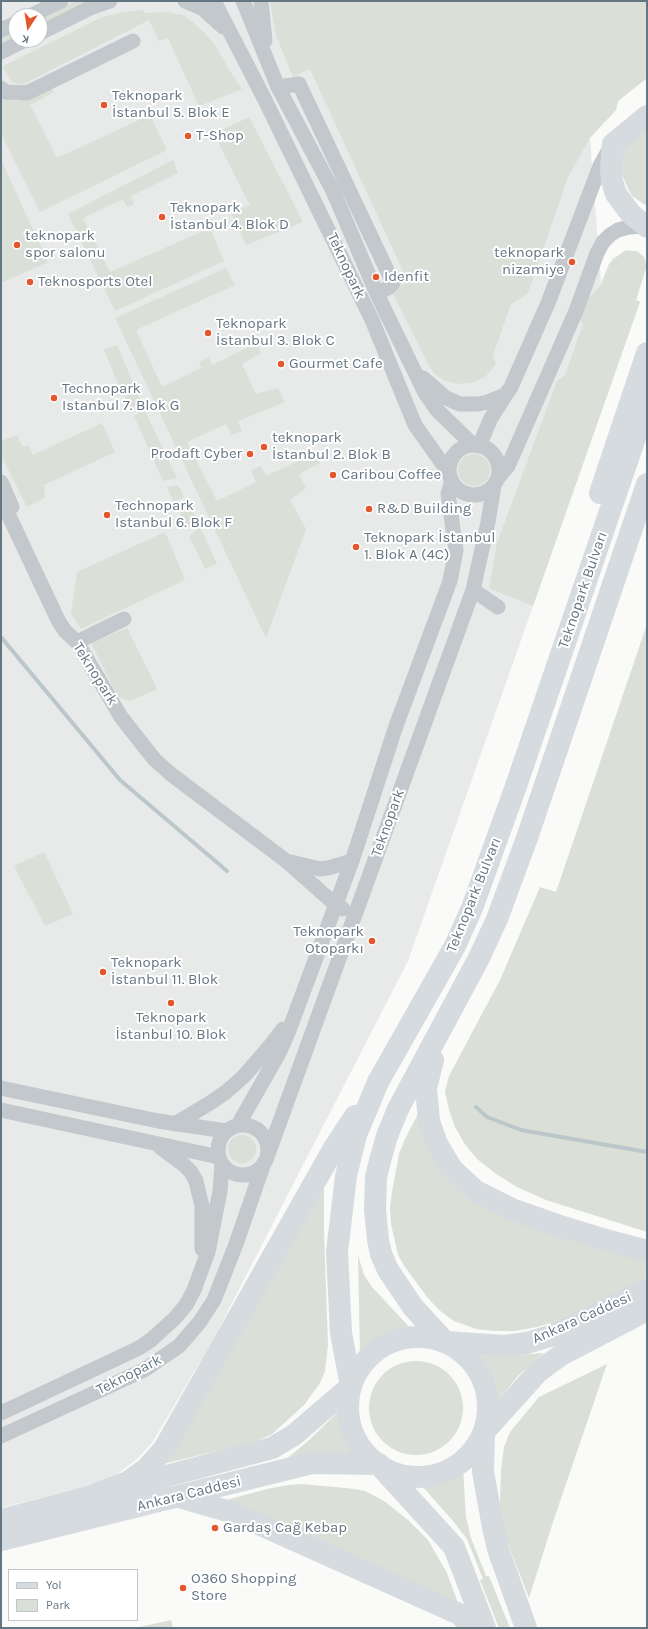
<!DOCTYPE html>
<html>
<head>
<meta charset="utf-8">
<style>
  body { margin:0 }
  #map { position:relative; width:648px; height:1629px; overflow:hidden; background:#fafaf8; font-family:Karla,sans-serif }
  canvas { display:block }
  .frame { position:absolute; inset:0; border:2px solid #657683; pointer-events:none }
  .legend { position:absolute; left:8px; top:1569px; width:130px; height:52px; box-sizing:border-box; background:#fff; border:1px solid #c1c8cd; margin:0; padding:5px 7px; list-style:none; font-size:12px; color:#657683 }
  .legend li { display:flex; align-items:center; gap:8px; height:20px }
  .legend b { width:20px; border:1px solid #c1c8cd }
  .north { position:absolute; left:8px; top:8px; width:40px; height:40px; box-sizing:border-box; background:#fff; border:1px solid #c1c8cd; border-radius:50%; rotate:192deg; font-size:11px; font-weight:700; line-height:16px; text-align:center; color:#657683 }
  .north::after { content:''; display:block; margin:auto; width:14px; height:18px; background:#e4572e; clip-path:polygon(50% 0,100% 100%,50% 72%,0 100%) }
</style>
</head>
<body>
<div id="map">
<canvas width="648" height="1629"></canvas>
<div class="frame"></div>
<ul class="legend">
<li><b style="height:5px;background:#d6dbdf"></b>Yol</li>
<li><b style="height:11px;background:#dadfd7"></b>Park</li>
</ul>
<div class="north">K</div>
</div>
<script>
const c = document.querySelector('canvas').getContext('2d');
c.lineJoin = 'round';
function paint(path, color) { c.fillStyle = color; c.fill(path, 'evenodd'); }
const shape = rows => new Path2D(rows.map(r => 'M' + r).join(''));
function strokePath(path, color, width, dash) { c.strokeStyle = color; c.lineWidth = width; c.lineCap = dash ? 'butt' : 'round'; c.setLineDash(dash || []); c.stroke(path); }
function drawText(font, color, halo, rows, align = 'center') {
  c.font = font + ' Karla,sans-serif'; c.lineWidth = 4; c.setLineDash([]); c.textBaseline = 'middle'; c.strokeStyle = halo; c.fillStyle = color; for (const [text, x, y, turn = 0] of rows) {
    c.save(); c.translate(x, y); c.rotate((+turn || 0) * Math.PI / 180); c.textAlign = isNaN(turn) ? turn : align; if (halo) c.strokeText(text, 0, 0); c.fillText(text, 0, 0); c.restore();
  }
}
const built = shape([
  [1,1,647,1,647,78,618,101,616,110,602,122,590,138,601,282,609,264,613,258,627,250,637,251,644,257,646,262,646,268,636,300,640,302,408,961,213,1340,152,1443,138,1458,116,1475,98,1483,1,1508],
  [16,16,40,16,40,40,16,40]
]);
const green = shape([
  [76,1,92,1,40,25,40,17],
  [270,1,647,1,647,78,618,101,616,110,590,138,568,177,528,293,511,304,493,355,496,364,485,377,474,382,460,384,445,381,434,373,427,362,391,290,408,282,310,69,293,77,276,35],
  [143,10,145,13,168,12,185,16,202,30,216,46,228,68,242,89,199,106,168,38,159,41,149,20,22,85,11,82,3,66,100,18,123,12],
  [16,29,16,36,1,43,1,36],
  [51,88,54,92,30,105,57,158,150,115,167,150,40,212,1,133,1,96,16,101,28,99],
  [249,117,303,222,246,245,231,213,250,205,214,134],
  [647,124,647,206,632,196,628,189,621,172,622,155,625,146],
  [1,160,48,262,1,283],
  [173,160,178,173,131,196,134,205,127,207,123,199,83,218,110,272,210,228,224,261,115,311,68,214],
  [624,251,637,251,644,257,646,268,636,300,640,302,533,606,489,588,497,543,557,381,565,375,583,324,576,311,602,284,609,264],
  [226,268,235,285,136,330,162,387,201,368,199,362,209,358,212,365,257,343,261,353,242,364,256,394,278,388,285,402,238,421,242,431,232,435,226,424,187,442,217,501,256,482,251,470,261,466,266,476,315,453,320,463,299,474,306,488,290,500,306,529,266,638,115,318],
  [117,345,134,385,120,388,104,350],
  [136,391,141,401,131,409,124,394],
  [144,409,177,478,163,481,134,416],
  [102,423,115,452,44,485,45,498,27,507,1,455,1,441,17,435,22,446,29,446,33,455],
  '458 470a16 16 0 1 1 32 0a16 16 0 1 1-32 0Z',
  [178,485,184,497,174,502,167,487],
  [188,503,198,522,186,528,179,510],
  [200,527,217,564,205,569,189,536],
  [165,532,185,580,81,629,71,613,77,572],
  [647,624,647,1232,546,1200,517,1187,496,1174,477,1159,464,1143,455,1127,449,1110,445,1091,449,1076,500,980,540,887,556,892],
  [127,628,157,689,130,701,118,697,91,643],
  [44,852,73,914,45,926,14,866],
  [419,1112,439,1164,647,1261,647,1277,554,1322,537,1327,515,1331,495,1331,476,1329,454,1321,439,1310,427,1297,405,1267,398,1255,391,1224,390,1208,392,1192,399,1154,405,1139],
  '228 1149a14 14 0 1 1 28 0a14 14 0 1 1-28 0Z',
  [324,1179,324,1233,328,1345,325,1371,320,1383,304,1405,271,1435,251,1443,163,1464],
  [358,1255,364,1275,372,1287,413,1331,386,1337,377,1341,370,1344,360,1354],
  [544,1353,518,1376,495,1404,485,1377,473,1355,502,1356],
  '369 1408a47 47 0 1 1 94 0a47 47 0 1 1-94 0Z',
  [607,1364,554,1519,529,1598,505,1536,500,1505,501,1470,504,1447,510,1432,539,1397],
  [340,1410,340,1424,344,1439,354,1454,286,1459,307,1442],
  [463,1468,466,1517,471,1538,486,1576,489,1576,510,1628,499,1628,480,1580,483,1579,467,1539,453,1521,422,1486,441,1481],
  [303,1484,355,1489,365,1491,384,1501,408,1520,428,1540,447,1573,458,1603,226,1500,267,1489,288,1485],
  [171,1620,173,1628,135,1628]
]);
const stream = shape([
  [1,637,120,780,227,871],
  [476,1107,487,1117,521,1130,647,1152]
]);
const street = shape([
  [185,1,202,8,223,27],
  [214,1,264,98,372,320,415,425,449,473],
  [243,1,278,87,333,191,377,294,425,393,437,410,473,445],
  [261,1,265,41],
  [30,16,61,1],
  [1,30,16,23],
  [40,33,90,8,110,1],
  [1,52,25,40],
  [278,87,299,84,393,283,388,288,377,294],
  [1,88,5,92,27,93,133,41],
  [423,378,446,398,460,404,478,404,488,402,505,395,508,391],
  '449 470a25 25 0 1 1 50 0a25 25 0 1 1-50 0Z',
  [479,446,491,418,511,387,548,303,600,166,610,148],
  [498,478,508,466,576,311,597,253,603,242,610,235,618,230,629,227,647,226],
  [1,482,12,507],
  [1,499,58,620,65,631,77,642,121,717,143,745,155,760,172,775,285,860,336,905,343,909],
  [473,590,498,607],
  [77,642,124,619],
  [291,862,320,869,328,868,352,861],
  [1,1088,158,1121,226,1131],
  [1,1110,219,1157],
  [175,1124,210,1103,226,1092,244,1076,270,1046,283,1029],
  [238,1125,279,1053,288,1033,352,861,396,726,450,581,456,550,448,494,452,481],
  '218 1150a25 25 0 1 1 50 0a25 25 0 1 1-50 0Z',
  [160,1147,184,1165,191,1172,196,1181,202,1206,202,1249],
  [267,1157,473,590,488,522,494,485],
  [1,1413,139,1348,151,1340,175,1318,186,1305,194,1290,208,1252,220,1191,222,1164],
  [1,1436,144,1370,179,1346,199,1323,214,1300,236,1244,264,1163]
]);
const primary = shape([
  '348 1407a70 70 0 1 1 140 0a70 70 0 1 1-140 0Z',
  [446,1342,504,1346,527,1343,550,1336,647,1289],
  [484,1432,538,1372,561,1355,647,1310],
  [484,1433,483,1472,493,1527,498,1549,526,1628],
  [382,1468,454,1547,485,1628],
  [179,1497,234,1513,459,1614,474,1628],
  [1,1520,272,1448,294,1435,351,1386],
  [1,1540,312,1463,379,1464]
]);
const highway = shape([
  [647,116,613,144,611,170,612,181,616,194,631,214,647,227],
  [600,493,647,353],
  [433,1060,426,1088,429,1121,437,1144,452,1169,476,1191,514,1210,557,1225,599,1238,647,1251],
  [445,1342,413,1307,388,1270,381,1254,378,1240,375,1209,376,1177,381,1157,387,1136,398,1109,479,958,497,919,527,838,647,484],
  [351,1386,341,1333,337,1252,346,1176,356,1135,378,1082,455,946,472,908,516,786,647,403],
  [96,1494,128,1482,146,1469,164,1449,334,1148,355,1116]
]);
const markers = [
  [104,105,4,"#e4572e"],
  [188,136,4,"#e4572e"],
  [162,217,4,"#e4572e"],
  [17,245,4,"#e4572e"],
  [572,262,4,"#e4572e"],
  [376,277,4,"#e4572e"],
  [30,282,4,"#e4572e"],
  [208,333,4,"#e4572e"],
  [281,364,4,"#e4572e"],
  [54,398,4,"#e4572e"],
  [264,447,4,"#e4572e"],
  [250,454,4,"#e4572e"],
  [333,475,4,"#e4572e"],
  [369,509,4,"#e4572e"],
  [107,515,4,"#e4572e"],
  [356,547,4,"#e4572e"],
  [372,941,4,"#e4572e"],
  [103,972,4,"#e4572e"],
  [171,1003,4,"#e4572e"],
  [215,1528,4,"#e4572e"],
  [183,1588,4,"#e4572e"]
];
const poiNames = [
  ["Teknopark",112,96],
  ["İstanbul 5. Blok E",112,113],
  ["T-Shop",196,136],
  ["Teknopark",170,208],
  ["İstanbul 4. Blok D",170,225],
  ["teknopark",25,236],
  ["spor salonu",25,253],
  ["teknopark",564,253,"right"],
  ["nizamiye",564,270,"right"],
  ["Idenfit",384,277],
  ["Teknosports Otel",38,282],
  ["Teknopark",216,324],
  ["İstanbul 3. Blok C",216,341],
  ["Gourmet Cafe",289,364],
  ["Technopark",62,389],
  ["Istanbul 7. Blok G",62,406],
  ["teknopark",272,438],
  ["İstanbul 2. Blok B",272,455],
  ["Prodaft Cyber",242,454,"right"],
  ["Caribou Coffee",341,475],
  ["Technopark",115,506],
  ["Istanbul 6. Blok F",115,523],
  ["R&D Building",377,509],
  ["Teknopark İstanbul",364,538],
  ["1. Blok A (4C)",364,555],
  ["Teknopark",364,932,"right"],
  ["Otoparkı",364,949,"right"],
  ["Teknopark",111,963],
  ["İstanbul 11. Blok",111,980],
  ["Teknopark",171,1018,"center"],
  ["İstanbul 10. Blok",171,1035,"center"],
  ["Gardaş Cağ Kebap",223,1528],
  ["O360 Shopping",191,1579],
  ["Store",191,1596]
];
const streetNames = [
  ["Teknopark",346,266,65],
  ["Teknopark Bulvarı",583,590,-71],
  ["Teknopark",95,674,58],
  ["Teknopark",388,823,-70],
  ["Teknopark Bulvarı",474,895,-68],
  ["Ankara Caddesi",582,1318,-24],
  ["Teknopark",129,1375,-27],
  ["Ankara Caddesi",189,1494,-14]
];
paint(built, '#e8e9e9');
paint(green, '#dadfd7');
strokePath(stream, '#bbc7cb', 4);
strokePath(street, '#c3c8cc', 15);
strokePath(primary, '#d6dbdf', 22);
strokePath(highway, '#d6dbdf', 22);
for (const [x, y, r, color] of markers) { const dot = new Path2D(); dot.arc(x, y, r, 0, 2 * Math.PI); c.fillStyle = color; c.fill(dot); strokePath(dot, '#fff', 1.5); }
drawText('15px', '#657683', '#fff', poiNames, 'left');
drawText('15px', '#657683', '#fff', streetNames);
</script>
</body>
</html>
